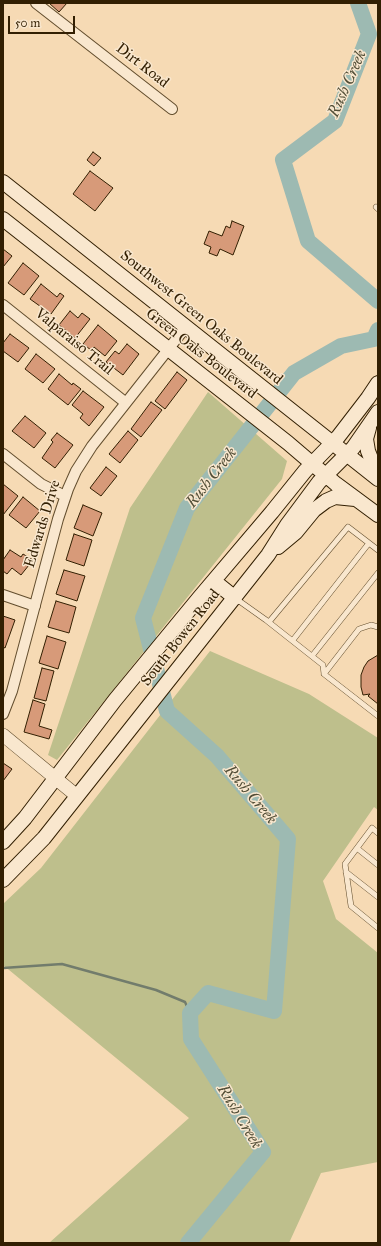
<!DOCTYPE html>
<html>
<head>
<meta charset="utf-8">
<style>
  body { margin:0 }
  #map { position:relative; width:381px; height:1246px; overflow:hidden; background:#f6dab4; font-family:"IM FELL Great Primer",serif }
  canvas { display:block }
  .frame { position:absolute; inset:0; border:4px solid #321f02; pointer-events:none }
  .scale { position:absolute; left:8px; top:16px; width:67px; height:18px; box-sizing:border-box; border:2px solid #321f02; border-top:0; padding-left:5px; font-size:12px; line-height:14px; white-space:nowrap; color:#321f02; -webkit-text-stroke:3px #f9e7ce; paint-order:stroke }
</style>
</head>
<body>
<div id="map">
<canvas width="381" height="1246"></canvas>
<div class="frame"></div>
<div class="scale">50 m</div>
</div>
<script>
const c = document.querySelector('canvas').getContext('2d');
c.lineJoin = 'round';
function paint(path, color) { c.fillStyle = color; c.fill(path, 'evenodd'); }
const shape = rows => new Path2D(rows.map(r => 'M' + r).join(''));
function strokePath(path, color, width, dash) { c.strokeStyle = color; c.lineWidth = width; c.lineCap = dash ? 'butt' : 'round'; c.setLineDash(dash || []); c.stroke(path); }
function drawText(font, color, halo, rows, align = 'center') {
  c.font = font + ' "IM FELL Great Primer",serif'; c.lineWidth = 3; c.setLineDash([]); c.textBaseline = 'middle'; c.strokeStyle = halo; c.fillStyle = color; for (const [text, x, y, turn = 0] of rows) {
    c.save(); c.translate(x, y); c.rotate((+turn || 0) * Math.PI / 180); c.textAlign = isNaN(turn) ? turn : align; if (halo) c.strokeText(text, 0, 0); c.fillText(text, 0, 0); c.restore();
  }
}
const green = shape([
  [208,392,287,461,282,479,57,760,48,755,130,508],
  [210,651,309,694,378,738,378,810,374,807,323,881,336,919,378,953,378,1162,321,1173,289,1243,49,1243,189,1118,3,965,3,904,41,868]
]);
const stream = shape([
  [3,968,62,964,156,990,185,1002,190,1013]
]);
const river = shape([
  [358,3,369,34,335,121,283,160,308,241,378,301],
  [188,1243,263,1152,191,1039,190,1013,208,993,274,1011,288,839,217,756,167,711,143,618,187,508,294,373,341,346,374,339,378,330]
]);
const building = shape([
  [49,3,67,3,59,12,49,3],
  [93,152,101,158,94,166,87,160,93,152],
  [90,171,113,188,95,211,73,194,90,171],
  [232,221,244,226,233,255,220,249,217,256,209,253,211,247,204,244,209,231,222,236,226,226,230,228,232,221],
  [3,249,12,256,3,267,3,249],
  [23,263,39,276,24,295,8,283,23,263],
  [41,284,57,297,60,293,64,296,51,314,30,299,41,284],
  [70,311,78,318,82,313,90,319,75,338,59,325,70,311],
  [98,325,117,341,105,356,94,347,91,350,83,344,98,325],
  [10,334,29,348,18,362,3,351,3,343,10,334],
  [127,344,139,354,123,375,106,362,115,351,119,354,127,344],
  [36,354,55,369,43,383,25,369,36,354],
  [177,372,187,380,165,409,155,401,177,372],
  [59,374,72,385,73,383,81,389,68,405,48,389,59,374],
  [83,391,104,407,89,426,80,418,83,414,72,405,83,391],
  [151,402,162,410,141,437,131,429,151,402],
  [25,416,46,433,34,448,12,431,25,416],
  [128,431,138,440,120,463,109,454,128,431],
  [57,433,73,445,55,468,42,458,53,442,51,440,57,433],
  [106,467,117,476,101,496,90,488,106,467],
  [3,484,18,496,3,515,3,484],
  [23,497,40,511,26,528,9,515,23,497],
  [83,505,102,513,93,536,74,528,83,505],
  [74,534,92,540,84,566,66,560,74,534],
  [10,550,21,557,23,554,33,560,21,575,12,568,7,574,3,571,3,560,10,550],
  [64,570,85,576,77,601,56,594,64,570],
  [56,601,76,607,69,633,48,627,56,601],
  [3,616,15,620,5,648,3,647,3,616],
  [47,636,66,642,58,669,39,663,47,636],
  [378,655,378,704,368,696,370,694,363,695,361,687,361,675,364,667,368,661,378,655],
  [42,668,54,671,46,701,34,698,42,668],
  [33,700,45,704,39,726,52,730,49,739,24,732,33,700],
  [3,763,12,769,3,781,3,763]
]);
const service = shape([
  [376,207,378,209],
  [235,598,266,620,323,665,324,674,378,716],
  [269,622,348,527,378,550],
  [293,640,369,543],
  [312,656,378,573],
  [324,674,359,629,371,625,378,627],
  [378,833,372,828,345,864,351,906,378,928],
  [358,849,378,865],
  [346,872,378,897]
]);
const minor = shape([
  [36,3,172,109],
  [3,305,126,403],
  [3,454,41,484,65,496],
  [3,595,35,606],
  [3,714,12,691,58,519,68,489,76,471,92,446,185,328]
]);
const tertiary = shape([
  [3,735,77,796]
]);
const secondary = shape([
  [3,182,378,479],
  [3,219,288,443,336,484,378,515],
  [369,428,366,439,368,451,372,461,378,468],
  [278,547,296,532,314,510,326,501,335,497,355,499],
  [214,581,235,598],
  [3,842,25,818,115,700,199,598,272,512,305,471,338,437,368,398,378,383],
  [3,880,44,838,268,555,287,525,319,482,353,448,378,412]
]);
const streetNames = [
  ["Dirt Road",142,66,38],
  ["Southwest Green Oaks Boulevard",201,318,39],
  ["Valparaiso Trail",74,342,39],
  ["Green Oaks Boulevard",201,354,38],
  ["Edwards Drive",43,524,-73],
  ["South Bowen Road",181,638,-52]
];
const waterNames = [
  ["Rush Creek",348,84,-66],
  ["Rush Creek",212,478,-52],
  ["Rush Creek",250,795,50],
  ["Rush Creek",239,1117,59]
];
paint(green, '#bebf8c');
strokePath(stream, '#727c6c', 2.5);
strokePath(river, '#9dbab2', 16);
paint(building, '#d79a79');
strokePath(building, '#321f02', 1);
strokePath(service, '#634e2e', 6);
strokePath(minor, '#634e2e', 12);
strokePath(tertiary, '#634e2e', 14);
strokePath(secondary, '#321f02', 16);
strokePath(service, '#f9e7ce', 5);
strokePath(minor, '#f9e7ce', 10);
strokePath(tertiary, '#f9e7ce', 13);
strokePath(secondary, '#f9e7ce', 14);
drawText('15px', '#321f02', '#f9e7ce', streetNames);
drawText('italic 16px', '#524e37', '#f9e7ce', waterNames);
</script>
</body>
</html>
